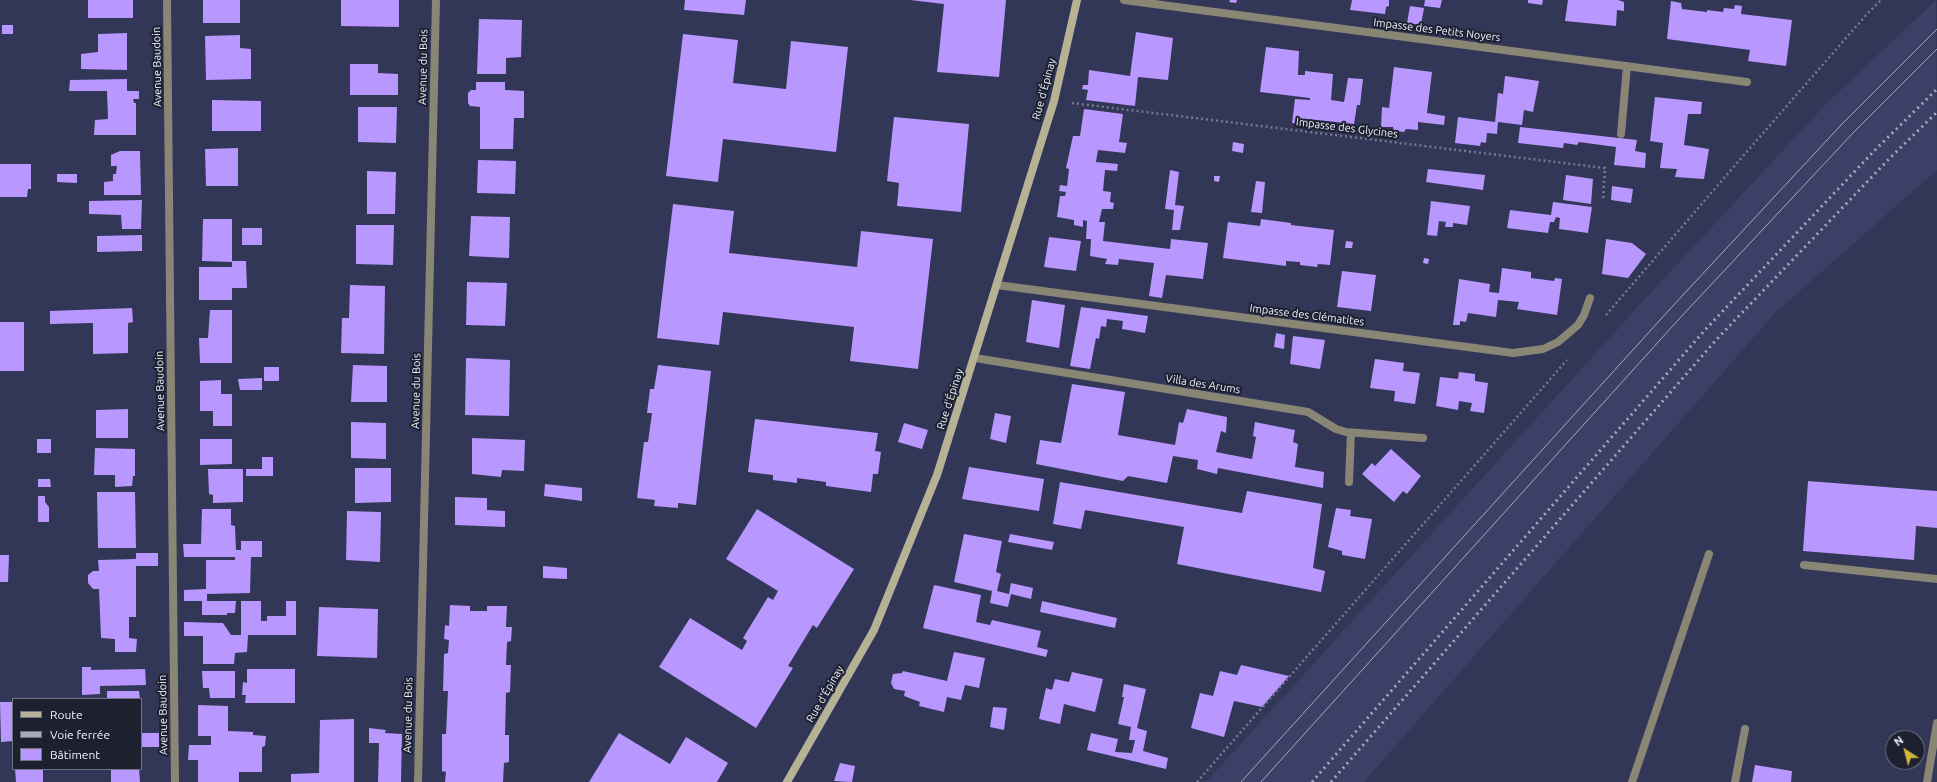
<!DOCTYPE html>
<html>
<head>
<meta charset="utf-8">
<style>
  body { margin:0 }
  #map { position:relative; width:1937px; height:782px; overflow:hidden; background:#323657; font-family:Ubuntu,sans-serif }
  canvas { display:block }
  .legend { position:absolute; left:12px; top:698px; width:130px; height:72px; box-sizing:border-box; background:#1d202f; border:1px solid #717482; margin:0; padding:5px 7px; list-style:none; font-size:12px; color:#eff1fe }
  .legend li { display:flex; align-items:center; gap:8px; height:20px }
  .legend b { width:20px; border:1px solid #717482 }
  .north { position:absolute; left:1885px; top:730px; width:40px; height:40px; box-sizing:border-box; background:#1d202f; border:1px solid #717482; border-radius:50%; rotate:324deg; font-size:11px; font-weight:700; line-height:16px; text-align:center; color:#eff1fe }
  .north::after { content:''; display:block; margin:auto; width:14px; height:18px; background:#d1b736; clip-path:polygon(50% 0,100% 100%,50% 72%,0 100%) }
</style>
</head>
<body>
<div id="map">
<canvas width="1937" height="782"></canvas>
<ul class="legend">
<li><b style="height:5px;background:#b7b195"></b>Route</li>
<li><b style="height:5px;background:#a6a9bd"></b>Voie ferrée</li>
<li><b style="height:11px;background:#b897fe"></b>Bâtiment</li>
</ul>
<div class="north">N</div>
</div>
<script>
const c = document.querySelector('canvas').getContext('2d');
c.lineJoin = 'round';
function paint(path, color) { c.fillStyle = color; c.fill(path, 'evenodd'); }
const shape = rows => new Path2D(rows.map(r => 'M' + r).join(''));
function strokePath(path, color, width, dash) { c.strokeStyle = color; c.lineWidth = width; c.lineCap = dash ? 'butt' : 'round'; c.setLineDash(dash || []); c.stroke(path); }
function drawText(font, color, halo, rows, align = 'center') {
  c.font = font + ' Ubuntu,sans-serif'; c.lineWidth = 4; c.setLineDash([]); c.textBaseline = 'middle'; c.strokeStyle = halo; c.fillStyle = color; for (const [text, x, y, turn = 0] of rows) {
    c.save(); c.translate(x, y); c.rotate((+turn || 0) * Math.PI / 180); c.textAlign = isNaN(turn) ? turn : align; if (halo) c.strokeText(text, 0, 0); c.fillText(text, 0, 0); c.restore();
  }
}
const built = shape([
  [1936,0,1937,170,1775,313,1364,782,1206,782,1643,301,1825,105]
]);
const building = shape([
  [88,0,133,0,133,18,88,18],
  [203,0,240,0,240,23,203,23],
  [341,0,399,0,399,27,341,26],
  [685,0,746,0,744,15,684,10],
  [910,0,1006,0,999,77,937,72,944,4],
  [1230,0,1237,0,1236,3,1229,2],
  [1352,0,1389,0,1389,6,1386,7,1385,14,1350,10],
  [1425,0,1442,0,1440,8,1424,6],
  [1528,0,1543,0,1542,5,1528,3],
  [1568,0,1618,0,1624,2,1624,11,1617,10,1616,26,1565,21],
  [1671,1,1681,3,1682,9,1707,12,1707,10,1723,12,1724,8,1734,9,1735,5,1742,6,1741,14,1792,20,1786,66,1748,61,1750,50,1667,39],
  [1410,6,1424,8,1421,25,1407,23],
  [479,19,522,20,521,57,506,58,506,74,477,74],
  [2,25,13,25,13,34,2,34],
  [1136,32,1173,38,1168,80,1138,77,1135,106,1086,100,1088,90,1082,89,1083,85,1088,85,1089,70,1130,76],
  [127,33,127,70,81,69,81,54,98,52,98,34],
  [683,34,738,40,733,83,786,89,791,41,848,47,836,152,723,139,718,182,666,176],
  [240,35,240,48,251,49,251,79,206,80,205,36],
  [1266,47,1299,51,1298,75,1305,75,1305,71,1333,74,1331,100,1344,102,1348,78,1363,79,1360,105,1357,105,1354,124,1308,119,1308,124,1292,123,1295,99,1310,100,1310,98,1260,92],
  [350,64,378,64,378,73,398,74,398,95,350,95],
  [1394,67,1432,72,1427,113,1445,116,1444,125,1418,122,1418,130,1406,129,1404,132,1394,131,1393,127,1381,127,1382,107,1389,108],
  [1505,76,1539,81,1533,112,1524,110,1522,125,1498,122,1497,134,1487,133,1486,143,1481,142,1480,146,1455,143,1458,117,1495,122,1498,93,1503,94],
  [127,79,127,91,139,91,139,99,133,99,134,103,136,103,136,135,94,135,95,120,108,119,107,91,69,91,70,80],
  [476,82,505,82,505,90,524,91,524,118,514,118,513,149,480,149,480,107,470,106,468,103,468,93,471,90,476,90],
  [1655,97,1702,102,1701,114,1688,114,1684,145,1709,149,1704,179,1675,177,1677,169,1660,168,1663,143,1650,141],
  [212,100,261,101,261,131,212,131],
  [358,107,397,107,396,143,358,142],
  [1084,109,1123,114,1119,142,1127,143,1125,153,1098,150,1096,162,1118,164,1117,171,1105,170,1103,191,1111,192,1110,202,1114,203,1113,209,1102,209,1099,222,1105,222,1103,241,1170,249,1171,239,1208,243,1203,279,1166,275,1162,298,1149,296,1154,263,1119,259,1118,265,1105,264,1107,259,1090,256,1091,239,1086,239,1087,221,1083,220,1083,227,1074,225,1074,220,1057,217,1060,196,1065,196,1066,192,1059,191,1060,185,1067,186,1069,169,1066,168,1073,136,1080,136],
  [894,117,969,124,961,212,897,206,899,183,887,181],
  [1520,127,1637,140,1635,151,1646,153,1645,168,1614,165,1616,147,1579,142,1577,145,1564,143,1563,148,1518,143],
  [1233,142,1244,144,1243,153,1232,151],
  [238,148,238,186,206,186,205,149],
  [120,151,140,151,141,195,104,195,104,182,113,181,113,174,116,174,117,166,111,166,111,155],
  [478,160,516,161,515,194,477,193],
  [0,164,31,164,31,189,28,189,27,197,0,197],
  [1428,169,1485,175,1483,190,1426,182],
  [1170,170,1179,172,1175,205,1184,206,1180,230,1172,230,1174,210,1165,209],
  [367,171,396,172,395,214,367,214],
  [57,174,77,174,77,183,57,182],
  [1566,175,1593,179,1591,204,1563,200],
  [1214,176,1220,176,1219,182,1214,181],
  [1256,181,1265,182,1262,213,1251,212],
  [1612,186,1633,189,1631,203,1611,200],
  [142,200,141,229,122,229,121,215,89,214,89,201],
  [1431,201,1470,206,1467,225,1453,223,1453,227,1445,227,1446,222,1439,221,1437,236,1427,235],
  [1553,202,1592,207,1588,233,1559,229,1560,218,1556,217,1554,222,1550,222,1548,233,1507,228,1510,210,1551,215],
  [673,204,734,211,729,253,857,267,861,231,933,239,918,369,850,361,854,327,723,312,719,345,657,338],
  [471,216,510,217,509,258,469,256],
  [203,219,232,219,232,261,246,261,247,288,232,288,232,300,199,300,199,267,232,267,232,262,202,261],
  [1261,219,1291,223,1291,225,1334,230,1330,265,1318,264,1317,267,1300,265,1300,262,1286,261,1286,266,1223,258,1228,222,1260,226],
  [356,225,394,225,393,265,356,264],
  [242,228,262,228,262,245,242,245],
  [142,235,142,251,97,252,97,236],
  [1049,237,1081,241,1076,271,1044,267],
  [1606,239,1632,243,1646,254,1628,278,1602,274],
  [1346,241,1353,242,1352,248,1345,248],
  [1424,258,1429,259,1428,264,1423,263],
  [1502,268,1531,272,1531,278,1554,281,1555,278,1562,279,1557,315,1517,309,1519,302,1498,300,1496,317,1468,313,1466,322,1460,321,1460,325,1453,325,1459,279,1490,284,1489,292,1499,293],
  [1342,271,1376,275,1371,311,1337,307],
  [467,282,507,283,505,326,466,325],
  [350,285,385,286,384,354,341,353,342,318,349,318],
  [1032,300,1065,305,1059,348,1026,342],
  [1081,307,1148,316,1145,333,1122,329,1123,321,1107,319,1106,327,1101,326,1099,339,1096,338,1090,369,1070,366],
  [132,308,133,322,128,323,128,353,93,354,93,323,50,324,50,311],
  [210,310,232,310,232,363,200,363,199,338,208,338],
  [0,322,24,322,24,371,0,371],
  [1276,333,1285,335,1284,349,1274,347],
  [1293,336,1325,340,1320,369,1290,364],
  [466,358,510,360,509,416,465,415],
  [1375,359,1404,363,1403,371,1420,373,1415,404,1394,401,1395,391,1370,388],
  [353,365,387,366,387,402,351,402],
  [658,365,711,371,696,505,678,503,678,508,654,506,655,500,637,498,644,442,648,442,652,413,647,413,650,389,654,389],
  [264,367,279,367,279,381,264,381],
  [1459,372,1475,374,1475,381,1488,383,1484,413,1470,411,1472,403,1459,401,1458,410,1436,406,1440,377,1458,379],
  [262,378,262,390,240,390,238,379],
  [221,380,221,394,232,394,232,426,213,426,213,411,200,411,200,381],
  [1072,384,1125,392,1118,435,1175,445,1179,422,1183,423,1187,409,1227,417,1226,433,1221,431,1216,452,1252,459,1256,437,1253,436,1255,422,1295,430,1293,442,1298,444,1295,467,1324,472,1323,488,1218,468,1217,474,1197,469,1198,460,1173,456,1167,483,1128,476,1123,481,1036,464,1040,440,1061,443],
  [128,409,128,438,96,438,96,410],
  [995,413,1011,416,1006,443,990,439],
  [755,419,878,433,875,451,881,452,878,474,873,474,871,492,826,486,826,482,797,478,797,483,773,480,773,475,748,472],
  [351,422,386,423,386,459,351,458],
  [904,423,928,430,922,449,898,442],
  [472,438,525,440,524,471,502,470,501,477,472,474],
  [37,439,51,439,51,453,37,453],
  [200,439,232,439,232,464,200,465],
  [95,448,135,449,135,476,133,476,132,486,115,487,115,475,94,475],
  [1391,449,1421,476,1407,494,1403,491,1394,502,1362,474,1372,463,1375,466],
  [262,457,273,457,273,476,246,476,246,469,262,469],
  [969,467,1044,479,1039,511,962,499],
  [355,468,391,468,391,502,355,503],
  [208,469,243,469,243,502,213,503,213,495,209,494],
  [38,479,50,479,51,487,38,487],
  [1808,481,1937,491,1937,528,1916,526,1914,560,1803,551],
  [1060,482,1242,513,1247,491,1322,504,1313,568,1325,571,1321,592,1177,564,1184,527,1085,510,1081,529,1053,524],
  [545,484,582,488,582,501,544,496],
  [97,492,135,492,136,548,98,548],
  [38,496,45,496,45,502,49,507,49,522,38,522],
  [455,497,487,498,487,510,505,511,505,527,455,525],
  [1336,508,1351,510,1350,516,1372,519,1365,559,1342,555,1342,551,1328,547],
  [202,509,231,509,231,525,235,526,236,550,241,550,241,541,262,541,262,557,251,557,250,593,207,594,207,601,236,601,235,613,227,613,227,615,202,615,202,601,184,601,184,590,206,589,206,560,235,560,235,557,184,557,183,544,201,544],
  [757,509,854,569,817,628,813,625,788,666,793,668,756,728,659,667,690,618,742,650,747,641,743,638,768,597,773,600,778,591,726,559],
  [347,511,381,512,380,562,346,560],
  [964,534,1002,541,996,572,1001,574,997,591,1009,594,1011,583,1033,588,1031,599,1011,594,1008,607,990,603,992,591,954,582],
  [1010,534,1054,542,1052,550,1008,542],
  [136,553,158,553,158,566,136,566,136,617,129,617,129,638,137,639,136,652,115,652,115,639,101,638,99,589,93,589,88,583,88,575,93,571,99,571,98,560,136,559],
  [0,555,9,555,8,582,0,582],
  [543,566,567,568,567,579,543,578],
  [934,585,981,595,976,622,990,625,992,620,1041,631,1037,647,1048,650,1046,657,923,628],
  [241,601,261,601,261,621,267,621,267,616,286,616,286,601,296,601,296,635,248,635,247,652,235,653,234,664,203,664,203,636,184,636,184,622,223,623,231,635,241,635],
  [1042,601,1117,618,1115,628,1040,612],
  [450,605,470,606,470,611,487,611,487,606,507,606,506,627,512,627,511,641,507,642,506,665,511,665,510,692,506,693,505,735,509,735,509,762,504,763,503,782,445,782,446,772,442,771,442,734,446,734,448,691,443,691,444,654,448,653,449,640,444,639,445,625,449,626],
  [319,607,378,609,377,658,317,656],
  [954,652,985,658,979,688,965,685,961,700,947,697,944,712,919,706,920,702,904,696,905,691,894,689,891,683,893,674,902,673,903,671,947,681],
  [1241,665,1289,676,1262,707,1234,701,1224,737,1191,728,1200,693,1213,696,1220,671,1237,675],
  [82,667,91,667,91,670,145,669,146,685,100,686,100,694,82,695],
  [247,669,295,669,295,703,245,703,246,695,242,695,243,682,247,683],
  [202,671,235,671,235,698,210,698,209,688,203,688],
  [1072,672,1103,679,1095,712,1064,704,1060,724,1039,719,1046,688,1052,690,1055,679,1069,682],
  [1124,684,1146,689,1137,728,1147,731,1143,751,1168,758,1166,769,1087,750,1091,733,1118,739,1115,752,1132,753,1135,740,1129,740,1131,727,1118,724,1124,697,1122,697],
  [107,691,139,691,140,699,107,699],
  [0,702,13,702,13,741,1,742],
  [198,705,228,706,228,731,253,732,253,735,266,736,265,746,262,747,262,772,239,772,239,782,198,782,198,760,188,760,189,745,211,745,211,736,198,736],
  [993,707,1007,708,1004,730,990,727],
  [354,719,354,782,291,782,291,774,319,773,320,720],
  [369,728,386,730,385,733,402,734,401,782,378,782,379,743,369,743],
  [141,733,159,733,159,747,141,747],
  [619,733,670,764,686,737,728,763,717,782,589,782],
  [840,763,855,766,852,782,834,781],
  [1755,765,1792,771,1791,782,1752,782],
  [15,769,43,769,43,782,16,782],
  [111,769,139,769,140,782,111,782]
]);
const path = shape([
  [1072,103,1605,168,1603,201],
  [1606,315,1737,163,1867,14,1881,0],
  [1197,782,1567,360]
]);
const service = shape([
  [1632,782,1709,554],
  [1735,782,1745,729]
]);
const minor = shape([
  [167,0,175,782],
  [1124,0,1747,82],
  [1621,134,1627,66],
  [997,285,1513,353,1543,349,1558,342,1578,325,1584,315,1590,298],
  [975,358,1308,412,1336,429,1346,432,1423,438],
  [1349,482,1351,433],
  [1804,565,1937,579],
  [418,782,436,0],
  [1927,782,1937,723]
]);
const secondary = shape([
  [787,782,874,630,937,475,1054,101,1077,0]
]);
const tram = shape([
  [1241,782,1670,309,1842,124,1937,29],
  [1261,782,1679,319,1853,133,1937,49]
]);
const rail = shape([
  [1312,782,1704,331,1874,151,1937,89],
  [1331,782,1716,340,1888,160,1937,112]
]);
const streetNames = [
  ["Impasse des Petits Noyers",1437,30,7],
  ["Avenue Baudoin",157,67,-91],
  ["Avenue du Bois",423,67,-89],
  ["Rue d'Épinay",1044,89,-75],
  ["Impasse des Glycines",1347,128,7],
  ["Impasse des Clématites",1307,315,7],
  ["Villa des Arums",1203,384,9],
  ["Avenue Baudoin",160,391,-91],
  ["Avenue du Bois",416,391,-89],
  ["Rue d'Épinay",950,399,-72],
  ["Rue d'Épinay",825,694,-60],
  ["Avenue Baudoin",163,715,-91],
  ["Avenue du Bois",408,715,-89]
];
paint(built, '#3b4066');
paint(building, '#b897fe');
strokePath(path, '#767a93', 2.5, [2, 3]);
strokePath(service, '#8a8675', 8);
strokePath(minor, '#8a8675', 8);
strokePath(secondary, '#b7b195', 8);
strokePath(tram, '#a6a9bd', 1);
strokePath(rail, '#a6a9bd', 3, [2, 4]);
drawText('11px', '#eff1fe', '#1d202f', streetNames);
</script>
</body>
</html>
